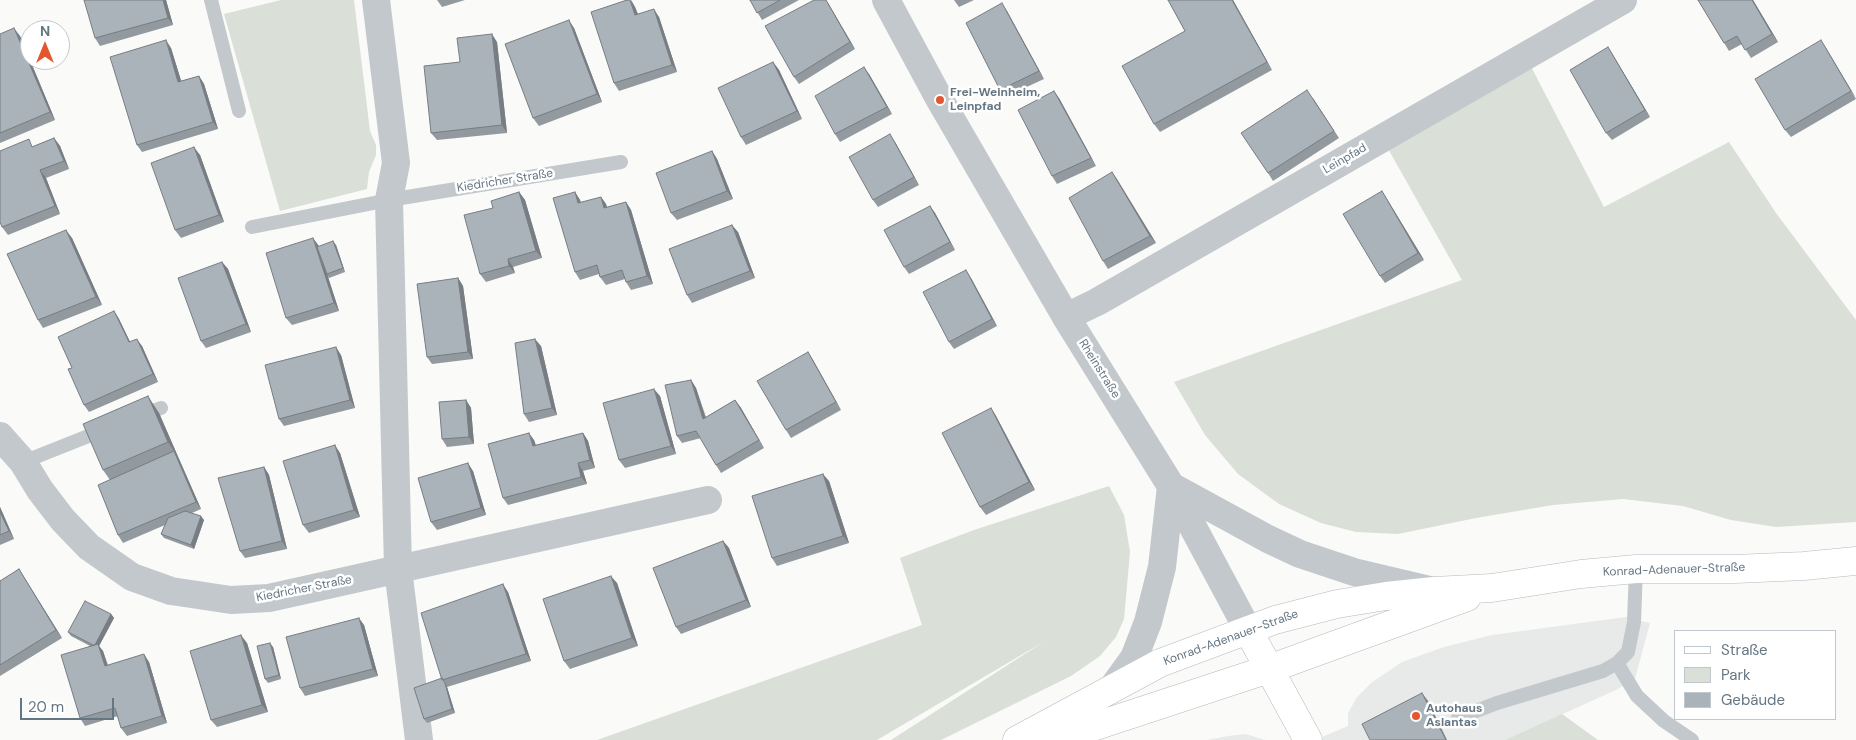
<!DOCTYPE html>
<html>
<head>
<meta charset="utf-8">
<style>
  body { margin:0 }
  #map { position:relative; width:1856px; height:740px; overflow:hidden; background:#fafaf8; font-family:"DM Sans",sans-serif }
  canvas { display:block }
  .legend { position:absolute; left:1674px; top:630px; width:162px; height:90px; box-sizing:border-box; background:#fff; border:1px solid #c1c8cd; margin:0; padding:6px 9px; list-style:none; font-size:15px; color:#657683 }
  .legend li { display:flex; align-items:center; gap:10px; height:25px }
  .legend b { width:25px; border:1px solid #c1c8cd }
  .north { position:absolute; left:20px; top:20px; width:50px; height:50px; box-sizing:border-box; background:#fff; border:1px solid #c1c8cd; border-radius:50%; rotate:0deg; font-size:14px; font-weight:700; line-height:20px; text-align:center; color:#657683 }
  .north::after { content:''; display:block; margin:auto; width:18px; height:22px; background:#e4572e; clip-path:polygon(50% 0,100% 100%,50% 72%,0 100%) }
  .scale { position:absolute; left:20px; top:698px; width:94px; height:22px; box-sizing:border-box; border:2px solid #657683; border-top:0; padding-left:6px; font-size:15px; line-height:18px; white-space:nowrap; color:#657683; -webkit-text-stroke:4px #fff; paint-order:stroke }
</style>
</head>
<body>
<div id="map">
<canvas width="1856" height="740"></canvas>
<ul class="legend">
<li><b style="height:6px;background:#fff"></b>Straße</li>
<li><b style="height:14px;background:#dadfd7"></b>Park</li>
<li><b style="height:14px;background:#aab3b9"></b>Gebäude</li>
</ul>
<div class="north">N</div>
<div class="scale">20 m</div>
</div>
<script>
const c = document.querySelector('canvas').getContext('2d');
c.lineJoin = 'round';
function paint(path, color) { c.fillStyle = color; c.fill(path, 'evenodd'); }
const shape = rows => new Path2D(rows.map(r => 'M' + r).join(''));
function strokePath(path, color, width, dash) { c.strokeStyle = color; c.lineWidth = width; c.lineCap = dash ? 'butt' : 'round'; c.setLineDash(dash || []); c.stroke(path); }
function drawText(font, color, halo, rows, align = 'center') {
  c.font = font + ' "DM Sans",sans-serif'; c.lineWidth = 5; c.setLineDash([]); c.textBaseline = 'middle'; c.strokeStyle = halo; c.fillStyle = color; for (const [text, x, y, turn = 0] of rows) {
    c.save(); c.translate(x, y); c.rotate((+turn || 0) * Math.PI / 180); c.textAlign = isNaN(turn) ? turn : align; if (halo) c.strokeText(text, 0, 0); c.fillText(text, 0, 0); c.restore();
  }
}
const built = shape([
  [1626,617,1650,623,1635,679,1616,690,1505,740,1315,740,1348,726,1348,713,1357,697,1371,683,1402,662,1444,647,1492,635],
  [1246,734,1265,740,1207,740,1228,736]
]);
const green = shape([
  [281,0,354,0,370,131,376,145,376,155,369,172,367,189,280,211,224,14],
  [1526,57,1604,207,1729,142,1776,213,1856,320,1856,522,1776,527,1731,520,1683,506,1623,499,1553,505,1476,518,1398,534,1356,532,1321,523,1279,504,1238,474,1205,435,1174,382,1462,280,1382,138],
  [1109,486,1124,515,1130,552,1124,619,1116,637,1100,656,1071,676,941,740,891,740,1045,641,877,740,597,740,922,625,900,558,974,530],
  [1562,714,1598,740,1505,740]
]);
const service = shape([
  [211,0,239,111],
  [252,227,389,200,621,162],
  [140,416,161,408],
  [23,462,106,429],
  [1617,663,1637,696,1664,721,1692,740],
  [1458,718,1497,703,1603,671,1617,663,1628,652,1634,622,1636,569]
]);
const minor = shape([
  [376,0,396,163,389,200,398,569,419,740],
  [1066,317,1097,302,1623,0],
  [0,436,23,462,40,490,63,520,89,547,132,577,171,591,231,600,269,598,708,500]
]);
const tertiary = shape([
  [886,0,940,100,1066,317,1171,486,1248,630],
  [1171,486,1268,539,1300,554,1354,572,1430,590],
  [1113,687,1134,658,1148,622,1162,567,1171,486]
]);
const secondary = shape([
  [1248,630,1308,740],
  [1017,740,1160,663,1275,620,1337,604,1386,596,1434,591,1492,588,1581,574,1636,569,1735,569,1804,566,1856,561],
  [1053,740,1269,669,1467,597]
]);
const wall = shape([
  [166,0,173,25,100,46,95,38],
  [437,0,465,0,442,7],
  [631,0,635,7,638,14,659,17,677,72,619,91,614,83],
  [750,0,799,0,762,20],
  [954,0,974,0,959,7],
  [1168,0,1233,0,1272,70,1160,132,1154,124,1185,31],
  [1698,0,1753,0,1778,42,1751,58,1742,44,1729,51],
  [828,3,855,49,799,84,794,77],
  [1007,11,1044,79,1005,97,1000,90],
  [574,28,602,102,539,126,533,118],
  [0,34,20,36,55,120,0,143],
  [497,42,507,133,437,140,431,133,460,62],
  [1608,47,1613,55,1650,117,1612,140,1606,133],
  [171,48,181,81,199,76,204,84,218,129,142,152,137,145],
  [1826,48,1856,99,1791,137,1785,130],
  [773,62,779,70,802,119,746,145,741,137],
  [869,74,892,114,840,142,835,134],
  [1059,98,1096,166,1057,184,1052,176],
  [1313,98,1339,138,1273,181,1268,173],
  [54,138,60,146,69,169,46,178,60,214,8,235,2,227,34,146],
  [895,142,919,185,878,207,873,200],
  [712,151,717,159,733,199,677,220,671,213],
  [200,155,224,222,181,238,175,230],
  [1112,172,1156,243,1108,269,1103,261],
  [519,192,525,200,542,258,513,267,515,273,486,282,480,274,493,208],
  [575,192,580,200,581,203,601,197,606,204,607,207,626,202,631,210,653,284,631,290,626,282,625,279,606,285,600,277,599,274,580,280,575,272],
  [1387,199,1424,260,1385,283,1380,276],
  [930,206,935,213,955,250,909,274,904,267],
  [738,232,755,278,692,303,687,295],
  [72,238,102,305,43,328,38,320],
  [336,245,345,272,329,278,328,277,339,311,292,325,286,318],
  [222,262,228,269,251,332,206,348,201,341],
  [458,278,463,286,473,359,432,364,427,357],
  [971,278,997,326,954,349,949,342],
  [114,311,119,319,130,342,142,346,158,382,89,412,84,405,72,368],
  [541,346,557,415,529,422,524,414],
  [808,352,813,360,841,410,791,438,786,430],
  [341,355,355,408,284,426,279,419],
  [691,380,696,388,706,417,735,400,741,408,764,448,721,473,716,465,701,438,682,443,677,436],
  [660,396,676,454,625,468,619,460],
  [466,400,471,408,474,444,447,447,442,439],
  [991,408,996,416,1035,490,986,515,980,507],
  [159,413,201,509,192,513,204,520,194,549,164,538,161,534,165,525,123,543,118,535,110,480,103,470],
  [583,433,588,441,595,468,583,471,587,484,508,505,503,498,534,440,536,445],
  [340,453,360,517,309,533,303,525],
  [264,467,269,475,287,549,245,558,240,551],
  [473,471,486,515,437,530,431,522],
  [829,481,849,543,777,566,772,558],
  [0,507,14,539,0,545],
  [723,541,729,548,751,607,681,634,676,627],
  [19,569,62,638,0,676,0,581],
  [617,583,638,646,570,669,564,661],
  [508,592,531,661,447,687,455,713,427,723,424,719,442,678],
  [111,614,114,618,99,646,103,651,108,665,149,662,167,723,127,736,121,728,118,716,85,726,80,718,90,646,71,636,68,632],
  [364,625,378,676,305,696,300,688],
  [247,643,268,712,217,727,211,720],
  [273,647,281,679,268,683,265,679]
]);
const shadedWall = shape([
  [163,0,166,0,173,25,168,18],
  [631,0,635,7,641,23,635,15],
  [826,0,828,3,855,49,850,42],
  [1232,0,1233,0,1272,70,1267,62],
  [1752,0,1753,0,1778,42,1772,34],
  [1002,3,1007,11,1044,79,1039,71],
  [654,9,659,17,677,72,672,65],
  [569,20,574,28,602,102,597,94],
  [14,28,20,36,55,120,50,112],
  [492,34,497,42,507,133,502,125],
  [166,40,171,48,184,90,178,82],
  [1821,40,1826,48,1856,98,1851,91],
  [1608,47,1613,55,1650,117,1645,110],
  [773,62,779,70,802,119,797,111],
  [864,67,869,74,892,114,887,107],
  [199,76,204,84,218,129,213,122],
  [1054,91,1059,98,1096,166,1091,158],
  [890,134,895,142,919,185,914,177],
  [54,138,60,146,69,169,64,161],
  [194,147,200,155,224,222,219,215],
  [712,151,717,159,733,199,727,191],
  [40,170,46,178,60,214,55,206],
  [1112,172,1117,179,1156,243,1150,236],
  [1382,191,1387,199,1424,260,1418,253],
  [519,192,525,200,542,258,536,251],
  [575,192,580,200,583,211,578,203],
  [601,197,606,204,609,216,604,208],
  [626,202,631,210,653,284,647,276],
  [930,206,935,213,955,250,950,242],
  [732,225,738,232,755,278,750,271],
  [66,230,72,238,102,305,96,297],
  [313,238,319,246,327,274,328,277,339,311,334,303],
  [333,241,336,245,345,272,343,268],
  [508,259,513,267,515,273,509,266],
  [222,262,228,269,251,332,246,324],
  [966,270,971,278,997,326,992,319],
  [458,278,463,286,473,359,468,352],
  [114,311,119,319,134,350,129,342],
  [137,339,142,346,158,382,153,374],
  [535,339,541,346,557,415,552,408],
  [336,347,341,355,355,408,350,400],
  [808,352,813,360,841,410,836,402],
  [691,380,696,388,708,426,703,419],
  [654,389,660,396,676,454,671,446],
  [148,396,159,413,179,459,168,442],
  [466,400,471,408,474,444,469,437],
  [735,400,741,408,764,448,759,440],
  [991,408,996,416,1035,490,1029,482],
  [529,433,534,440,538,454,533,446],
  [583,433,588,441,595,468,590,460],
  [335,445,340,453,360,517,354,510],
  [174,451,179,459,201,509,196,502],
  [468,463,473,471,486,515,481,508],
  [578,463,583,471,587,484,581,477],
  [264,467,269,475,287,549,282,541],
  [823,474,829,481,849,543,843,536],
  [0,507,14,539,9,531,0,512],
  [201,516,204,520,194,549,191,545],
  [723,541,729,548,751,607,746,600],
  [19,569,24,577,62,638,56,630],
  [611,576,617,583,638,646,632,638],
  [503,584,508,592,531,661,526,654],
  [111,614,114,618,99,646,103,651,110,674,105,666,94,646],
  [359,618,364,625,378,676,373,669],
  [241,635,247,643,268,712,262,705],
  [270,643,273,647,281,679,279,675],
  [144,654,149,662,167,723,162,716],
  [445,683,447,687,455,713,452,709],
  [1422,693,1428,701,1447,740,1446,740]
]);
const building = shape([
  [84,0,163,0,168,18,95,38,84,0],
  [627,0,630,0,635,15,654,9,672,65,614,83,591,12,627,0],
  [750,0,780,0,757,13,750,0],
  [814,0,826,0,850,42,794,77,765,26,814,0],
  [1168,0,1232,0,1267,62,1154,124,1122,66,1185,31,1168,0],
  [1698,0,1752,0,1772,34,1745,50,1737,36,1724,43,1698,0],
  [1002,3,1039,71,1000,90,966,23,1002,3],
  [569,20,597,94,533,118,505,44,569,20],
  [14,28,50,112,0,133,0,34,14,28],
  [492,34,502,125,431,133,424,66,460,62,457,38,492,34],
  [166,40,178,82,199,76,213,122,137,145,110,57,166,40],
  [1821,40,1851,91,1785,130,1755,79,1821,40],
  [1608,47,1645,110,1606,133,1570,70,1608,47],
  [773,62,797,111,741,137,718,88,773,62],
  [864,67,887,107,835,134,815,96,864,67],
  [1307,90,1334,131,1268,173,1241,133,1307,90],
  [1054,91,1091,158,1052,176,1018,110,1054,91],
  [890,134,914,177,873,200,849,157,890,134],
  [54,138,64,161,40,170,55,206,2,227,0,222,0,151,29,139,32,147,54,138],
  [194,147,219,215,175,230,151,163,194,147],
  [712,151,727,191,671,213,656,173,712,151],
  [1112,172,1150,236,1103,261,1069,198,1112,172],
  [1382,191,1418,253,1380,276,1343,214,1382,191],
  [519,192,536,251,508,259,509,266,480,274,464,215,493,208,491,201,519,192],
  [575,192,578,203,601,197,604,208,626,202,647,276,626,282,622,270,600,277,597,265,575,272,553,198,575,192],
  [930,206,950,242,904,267,884,230,930,206],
  [732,225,750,271,687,295,669,249,732,225],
  [66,230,96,297,38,320,7,254,66,230],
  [313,238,334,303,286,318,266,253,313,238],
  [333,241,343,268,327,274,317,247,333,241],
  [222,262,246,324,201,341,178,278,222,262],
  [966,270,992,319,949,342,923,292,966,270],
  [458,278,468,352,427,357,417,284,458,278],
  [114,311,129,342,137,339,153,374,84,405,68,369,72,368,58,337,114,311],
  [535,339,552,408,524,414,515,343,535,339],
  [336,347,350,400,279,419,265,365,336,347],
  [808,352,836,402,786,430,757,381,808,352],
  [691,380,703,419,735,400,759,440,716,465,696,431,677,436,665,385,691,380],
  [654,389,671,446,619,460,603,403,654,389],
  [148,396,168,442,103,470,83,424,148,396],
  [466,400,469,437,442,439,439,402,466,400],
  [991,408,1029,482,980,507,942,433,991,408],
  [529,433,533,446,583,433,590,460,578,463,581,477,503,498,488,444,529,433],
  [335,445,354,510,303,525,283,461,335,445],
  [174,451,196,502,118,535,98,485,174,451],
  [468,463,481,508,431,522,418,478,468,463],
  [264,467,282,541,240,551,218,478,264,467],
  [823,474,843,536,772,558,752,496,823,474],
  [185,511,201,516,191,545,161,534,168,518,185,511],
  [0,512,9,531,0,535,0,512],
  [723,541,746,600,676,627,653,568,723,541],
  [19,569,56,630,0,665,0,581,19,569],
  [611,576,632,638,564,661,543,599,611,576],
  [503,584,526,654,442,680,421,613,503,584],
  [85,601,111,614,95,645,93,645,68,632,85,601],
  [359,618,373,669,300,688,286,637,359,618],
  [241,635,262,705,211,720,190,651,241,635],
  [270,643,279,675,265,679,257,646,270,643],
  [98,644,105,666,144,654,162,716,121,728,115,708,80,718,61,655,98,644],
  [442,678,445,683,452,709,424,719,414,688,442,678],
  [1422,693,1446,740,1370,740,1362,724,1422,693]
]);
const markers = [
  [940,100,5,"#e4572e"],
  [1416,716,5,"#e4572e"]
];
const poiNames = [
  ["Frei-Weinheim,",950,93],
  ["Leinpfad",950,107],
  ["Autohaus",1426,709],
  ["Aslantas",1426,723]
];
const streetNames = [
  ["Leinpfad",1345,159,-30],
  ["Kiedricher Straße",505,181,-9],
  ["Rheinstraße",1099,369,58],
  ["Konrad-Adenauer-Straße",1674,570,-2],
  ["Kiedricher Straße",304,589,-11],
  ["Konrad-Adenauer-Straße",1231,638,-20]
];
paint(built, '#e8e9e9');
paint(green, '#dadfd7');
strokePath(secondary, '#b3babf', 29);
strokePath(service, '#c3c8cc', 14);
strokePath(minor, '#c3c8cc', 28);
strokePath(tertiary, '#c3c8cc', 28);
strokePath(secondary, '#fff', 28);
paint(wall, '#929a9f');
paint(shadedWall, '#777d82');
paint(building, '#aab3b9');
strokePath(building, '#777d82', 1);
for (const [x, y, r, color] of markers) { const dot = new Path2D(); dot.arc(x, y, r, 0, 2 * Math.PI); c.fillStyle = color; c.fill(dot); strokePath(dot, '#fff', 2); }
drawText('bold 12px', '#657683', '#fff', poiNames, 'left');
drawText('12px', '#657683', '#fff', streetNames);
</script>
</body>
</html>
